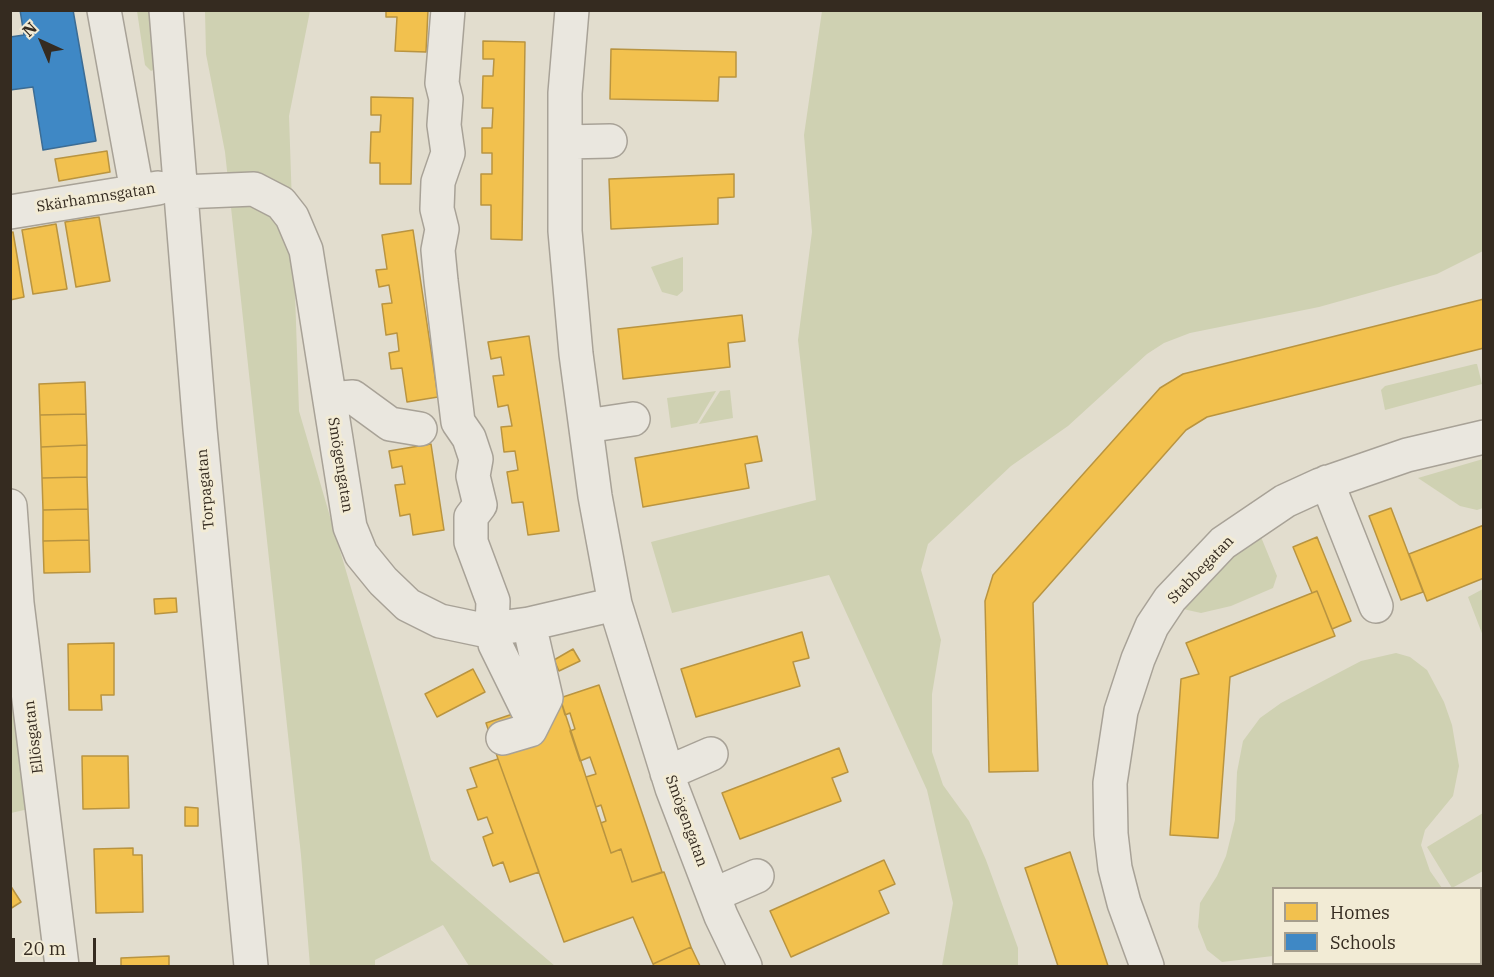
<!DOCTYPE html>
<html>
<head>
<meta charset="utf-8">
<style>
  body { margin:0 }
  #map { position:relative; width:1494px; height:977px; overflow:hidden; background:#e2ddce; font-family:"IBM Plex Serif",serif }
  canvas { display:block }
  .frame { position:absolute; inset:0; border:12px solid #352b20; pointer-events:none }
  .legend { position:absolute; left:1272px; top:887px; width:210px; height:78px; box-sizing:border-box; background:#f2ebd5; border:2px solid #a69e8d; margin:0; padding:8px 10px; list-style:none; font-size:18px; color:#352b20 }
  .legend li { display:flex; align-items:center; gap:12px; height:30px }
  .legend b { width:30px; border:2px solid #a69e8d }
  .north { position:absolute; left:12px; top:12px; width:60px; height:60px; -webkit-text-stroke:4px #f2ebd5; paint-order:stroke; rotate:316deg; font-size:16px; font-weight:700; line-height:24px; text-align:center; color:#352b20 }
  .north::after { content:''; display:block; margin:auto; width:21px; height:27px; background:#352b20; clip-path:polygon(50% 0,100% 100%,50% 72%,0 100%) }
  .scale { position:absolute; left:12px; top:938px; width:84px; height:27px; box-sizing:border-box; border:3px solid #352b20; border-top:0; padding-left:8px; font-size:18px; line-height:21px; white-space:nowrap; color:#352b20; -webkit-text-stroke:4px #f2ebd5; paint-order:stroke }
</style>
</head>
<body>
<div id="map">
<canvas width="1494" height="977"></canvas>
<div class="frame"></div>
<ul class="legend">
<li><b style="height:16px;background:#f2c14e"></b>Homes</li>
<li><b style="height:16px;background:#3f88c5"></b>Schools</li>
</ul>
<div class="north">N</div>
<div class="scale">20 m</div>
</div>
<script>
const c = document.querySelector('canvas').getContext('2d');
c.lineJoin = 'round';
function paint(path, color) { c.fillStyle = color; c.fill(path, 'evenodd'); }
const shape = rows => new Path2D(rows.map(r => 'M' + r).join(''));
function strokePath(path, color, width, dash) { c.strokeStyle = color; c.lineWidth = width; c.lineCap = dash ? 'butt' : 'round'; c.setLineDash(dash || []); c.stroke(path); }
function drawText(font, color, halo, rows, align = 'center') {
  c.font = font + ' "IBM Plex Serif",serif'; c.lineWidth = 6; c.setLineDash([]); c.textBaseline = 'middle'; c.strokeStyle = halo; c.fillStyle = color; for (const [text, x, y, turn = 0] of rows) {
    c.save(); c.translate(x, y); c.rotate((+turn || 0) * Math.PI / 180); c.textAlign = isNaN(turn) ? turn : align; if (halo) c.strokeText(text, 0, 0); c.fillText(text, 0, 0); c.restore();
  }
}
const green = shape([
  [137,11,150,11,155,69,151,71,145,65],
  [205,11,310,11,289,116,299,411,431,860,555,966,469,966,443,925,375,960,375,966,310,966,301,855,225,152,206,54],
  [822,11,1483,11,1483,251,1437,274,1319,307,1190,333,1164,343,1147,354,1068,426,1011,466,928,544,921,570,941,640,932,694,932,752,943,785,969,821,986,860,1018,948,1018,966,942,966,953,903,927,790,829,575,672,613,651,542,816,500,798,340,812,232,804,135],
  [683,257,683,291,677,296,662,292,651,267],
  [1475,364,1477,364,1482,384,1385,410,1381,390,1385,386],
  [730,390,733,418,699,424,720,391],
  [716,391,697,423,671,428,667,398],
  [1483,459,1483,508,1477,510,1460,506,1418,478],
  [1261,537,1277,576,1273,588,1231,606,1201,613,1183,609,1235,554],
  [1483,589,1483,636,1468,597],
  [10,625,33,808,11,813,10,813],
  [1396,653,1410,657,1427,670,1444,702,1452,725,1459,766,1453,796,1425,830,1421,845,1430,871,1442,888,1274,888,1273,956,1222,962,1207,950,1198,927,1200,903,1217,876,1226,856,1235,820,1237,772,1243,741,1260,718,1281,703,1361,661],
  [1483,813,1483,871,1452,888,1427,847],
  [1481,894,1483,894,1483,966,1286,966,1283,964,1480,964]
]);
const homes = shape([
  [386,10,428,10,426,52,395,51,397,17,386,17,386,10],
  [483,41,525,42,522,240,491,239,491,205,481,205,481,174,492,174,492,153,482,153,482,128,492,128,493,108,482,108,483,76,493,76,494,59,483,59,483,41],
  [611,49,736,52,736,77,719,77,718,101,610,99,611,49],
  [371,97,413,98,411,184,380,184,380,163,370,163,371,132,380,132,381,115,371,115,371,97],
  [107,151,110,172,59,181,55,159,107,151],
  [734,174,734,197,718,198,718,224,611,229,609,179,734,174],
  [99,217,110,281,76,287,65,222,99,217],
  [56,224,67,289,33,294,22,230,56,224],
  [413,230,438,397,407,402,402,368,391,369,389,353,399,351,397,333,386,335,382,304,392,303,389,285,379,287,376,270,387,269,382,235,413,230],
  [13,232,24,297,10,300,10,233,13,232],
  [1484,299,1484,348,1207,417,1186,430,1033,603,1038,771,989,772,985,601,993,575,1160,388,1183,374,1484,299],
  [742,315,745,341,728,343,730,367,623,379,618,329,742,315],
  [529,336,559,531,528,535,523,502,512,503,507,472,518,470,515,451,504,452,501,427,512,426,508,405,498,407,493,376,504,375,501,357,491,359,488,342,529,336],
  [85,382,86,414,40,415,39,384,85,382],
  [86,414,87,445,41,447,40,415,86,414],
  [757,436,762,461,745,464,749,488,643,507,635,458,757,436],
  [431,444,444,530,413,535,410,514,400,516,395,485,405,484,402,466,392,468,389,451,431,444],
  [87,445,87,477,42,478,41,447,87,445],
  [87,477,88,509,43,510,42,478,87,477],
  [1391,508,1423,592,1401,600,1369,516,1391,508],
  [88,509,89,540,43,541,43,510,88,509],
  [1484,525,1484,578,1427,601,1409,554,1484,525],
  [1317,537,1351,621,1332,629,1317,591,1312,593,1293,547,1317,537],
  [89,540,90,572,44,573,43,541,89,540],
  [1317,591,1335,636,1230,677,1218,838,1170,835,1181,679,1199,674,1186,643,1317,591],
  [176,598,177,612,155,614,154,599,176,598],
  [802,632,809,658,793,662,800,686,696,717,681,669,802,632],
  [114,643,114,695,101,695,102,710,69,710,68,644,114,643],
  [573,649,580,661,559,671,554,660,573,649],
  [473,669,485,692,437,717,425,694,473,669],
  [599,685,662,872,632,882,621,849,611,853,601,823,606,821,601,805,596,807,586,777,596,774,590,757,580,761,570,731,575,729,570,713,565,715,560,698,599,685],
  [560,698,611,853,621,849,632,882,664,872,691,947,653,964,633,917,564,942,498,759,486,723,560,698],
  [839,748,848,772,832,778,841,801,740,839,722,793,839,748],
  [82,756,128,756,129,808,83,809,82,756],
  [498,759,539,872,510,882,503,862,493,866,483,837,493,833,487,817,478,820,467,790,477,787,470,768,498,759],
  [185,807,198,808,198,826,185,826,185,807],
  [133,848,133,855,142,855,143,912,96,913,94,849,133,848],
  [1070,852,1108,966,1058,966,1025,868,1070,852],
  [884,860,895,884,879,891,889,913,791,957,770,911,884,860],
  [10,885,21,902,10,909,10,885],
  [691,947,700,966,654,966,653,964,691,947],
  [169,956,169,966,121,966,121,958,169,956]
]);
const schools = shape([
  [20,10,73,10,96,141,43,150,33,87,10,90,10,37,24,35,20,10]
]);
const minor = shape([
  [104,10,137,191],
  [166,10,200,429,251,966],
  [448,10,442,83,446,99,444,125,448,153,438,182,437,209,442,229,438,250,441,281,458,422,469,438,476,459,473,476,480,505,471,517,471,542,493,601,492,629,495,644,527,709],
  [572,10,565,93,565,231,576,354,595,496,615,604,672,788,721,916,745,966],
  [565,142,610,141],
  [181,192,254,189,281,203,292,217,306,250,350,527,361,554,383,581,408,605,440,621,483,630,529,624,615,604],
  [10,212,158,188],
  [330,399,353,397,390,424,420,429],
  [586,426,633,419],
  [1327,482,1376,606],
  [10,506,17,603,62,966],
  [503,738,530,730,546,698,529,624],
  [667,773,711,754],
  [713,895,757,876],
  [1147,966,1124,903,1115,868,1111,834,1110,783,1121,711,1138,659,1152,626,1170,599,1223,543,1285,501,1320,485,1407,455,1484,437]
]);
const streetNames = [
  ["Skärhamnsgatan",96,198,-9],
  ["Smögengatan",340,465,81],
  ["Torpagatan",206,489,-95],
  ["Stabbegatan",1201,570,-46],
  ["Ellösgatan",34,737,-97],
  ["Smögengatan",686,821,70]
];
paint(green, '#cfd1b2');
paint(homes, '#f2c14e');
strokePath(homes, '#b99440', 1.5);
paint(schools, '#3f88c5');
strokePath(schools, '#3c6c94', 1.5);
strokePath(minor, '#a8a297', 36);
strokePath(minor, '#eae7df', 33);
drawText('15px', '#352b20', '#f2ebd5', streetNames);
</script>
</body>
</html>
